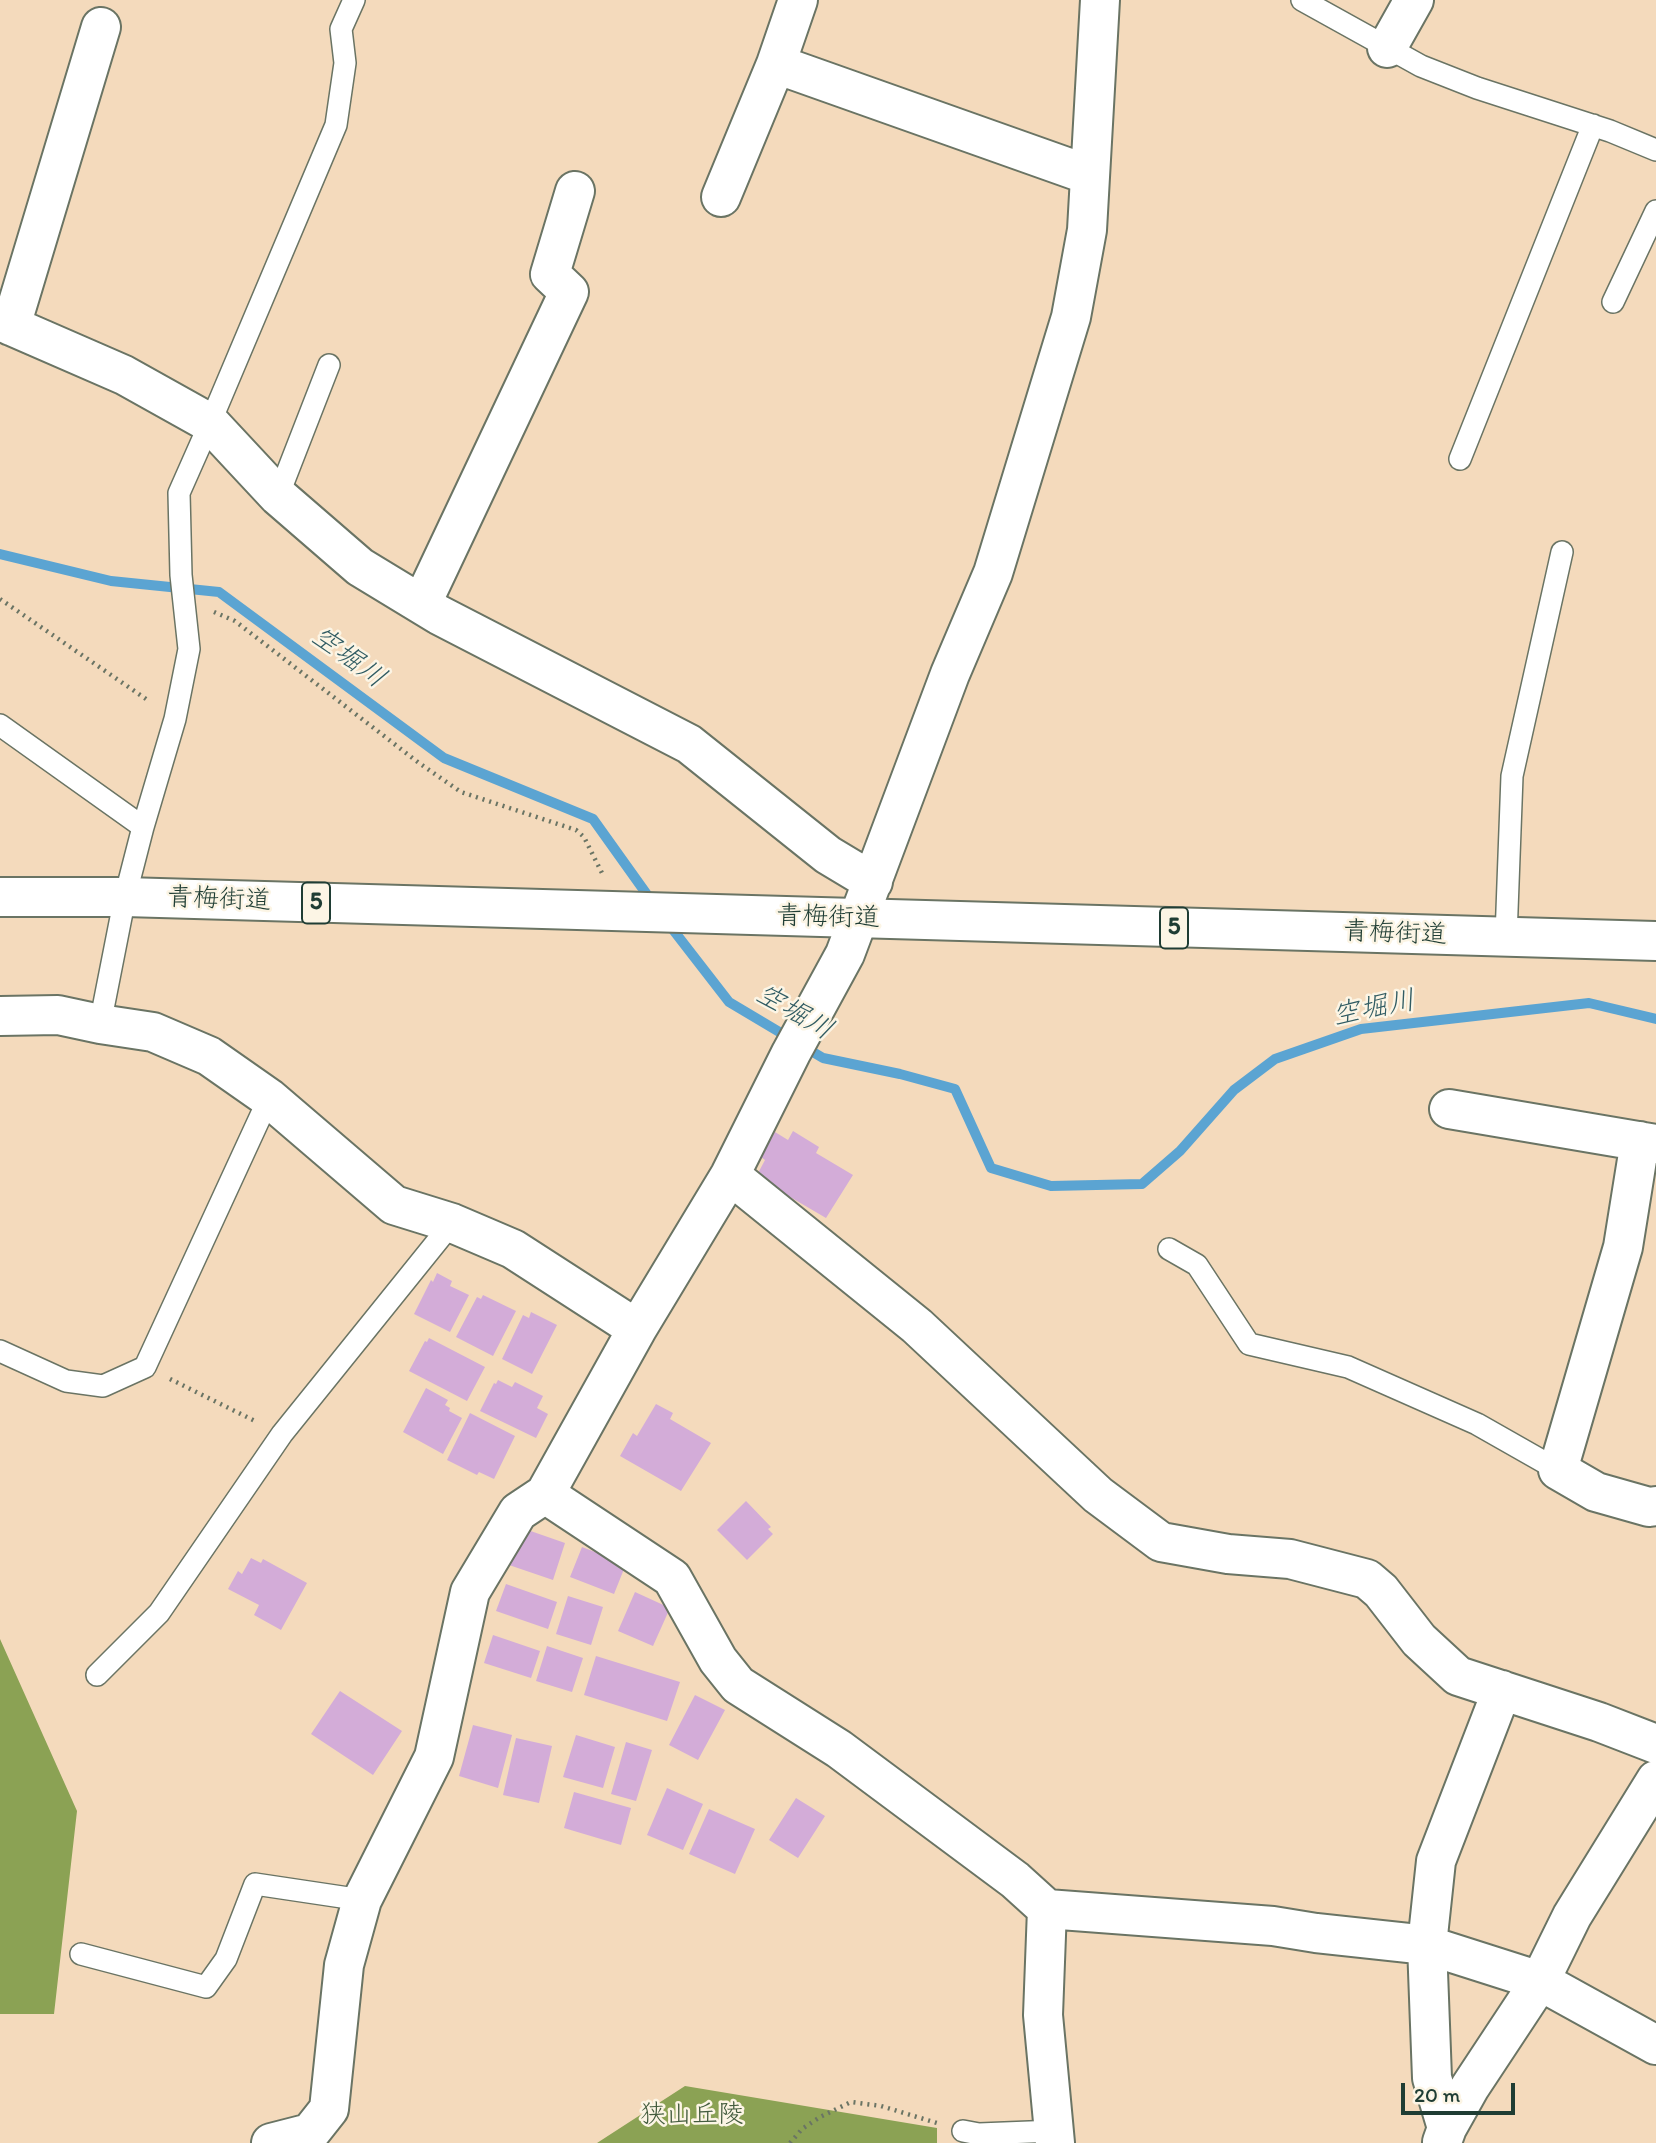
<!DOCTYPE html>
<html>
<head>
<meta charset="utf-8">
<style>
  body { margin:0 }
  #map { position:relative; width:1656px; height:2143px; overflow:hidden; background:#f4dabc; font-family:Itim,sans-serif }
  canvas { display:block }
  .scale { position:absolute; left:1401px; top:2083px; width:114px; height:32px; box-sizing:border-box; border:4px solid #1f3d34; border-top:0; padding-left:9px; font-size:21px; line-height:24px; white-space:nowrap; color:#1f3d34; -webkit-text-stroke:5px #fcf5e5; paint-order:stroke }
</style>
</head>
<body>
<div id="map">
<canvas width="1656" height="2143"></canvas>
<div class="scale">20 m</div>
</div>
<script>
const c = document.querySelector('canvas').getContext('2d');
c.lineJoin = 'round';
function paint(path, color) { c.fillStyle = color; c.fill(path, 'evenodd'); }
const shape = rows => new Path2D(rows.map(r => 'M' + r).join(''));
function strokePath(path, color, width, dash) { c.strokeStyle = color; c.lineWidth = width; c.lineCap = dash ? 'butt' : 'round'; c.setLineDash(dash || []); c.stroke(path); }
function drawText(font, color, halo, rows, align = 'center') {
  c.font = font + ' Itim,"Klee One",sans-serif'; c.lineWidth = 5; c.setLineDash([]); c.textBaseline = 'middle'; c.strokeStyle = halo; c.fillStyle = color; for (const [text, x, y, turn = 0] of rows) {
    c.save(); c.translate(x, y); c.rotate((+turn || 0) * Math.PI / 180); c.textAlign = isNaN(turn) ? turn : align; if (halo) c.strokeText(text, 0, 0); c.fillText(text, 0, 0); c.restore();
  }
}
const forest = shape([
  [0,1639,77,1811,54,2014,0,2014],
  [685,2086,937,2128,937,2143,597,2143]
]);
const stream = shape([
  [0,554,111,581,219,592,444,758,593,819,653,903],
  [667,922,729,1002,823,1058,900,1074,955,1089,991,1168,1051,1186,1142,1184,1180,1151,1234,1090,1275,1059,1361,1029,1589,1003,1656,1019]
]);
const building = shape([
  [793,1131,819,1147,816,1153,853,1175,826,1218,756,1177,765,1160,761,1157,775,1132,788,1140],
  [437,1273,452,1281,450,1286,469,1295,450,1332,414,1314,431,1280,433,1282],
  [483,1295,516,1311,493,1356,456,1337,477,1297,481,1299],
  [531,1312,557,1325,532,1374,502,1359,523,1315,529,1318],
  [429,1338,485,1367,467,1401,409,1371,425,1341,427,1342],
  [498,1380,512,1387,515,1382,543,1396,537,1408,548,1414,536,1438,480,1411,494,1383,496,1384],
  [426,1388,448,1400,445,1405,450,1408,449,1411,462,1418,443,1454,403,1432],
  [656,1404,673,1413,670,1419,711,1443,681,1491,620,1456,633,1433,637,1436],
  [470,1413,515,1436,494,1479,479,1472,477,1475,447,1460],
  [746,1501,771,1527,768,1529,773,1534,747,1560,717,1530],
  [522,1528,565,1543,553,1580,509,1565],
  [582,1547,626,1564,614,1594,570,1577],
  [251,1558,261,1563,263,1559,307,1583,281,1630,254,1615,259,1605,228,1589,238,1571,242,1574],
  [506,1584,557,1602,548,1629,496,1611],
  [635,1592,670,1608,653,1646,618,1631],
  [568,1596,603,1607,591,1645,556,1634],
  [493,1635,540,1651,531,1678,484,1663],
  [547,1646,583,1658,572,1692,536,1681],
  [596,1656,680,1682,667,1721,584,1695],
  [340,1691,402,1731,373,1775,311,1734],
  [695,1695,725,1710,698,1760,669,1745],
  [473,1725,512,1735,498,1788,459,1776],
  [576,1735,615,1747,603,1788,563,1777],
  [516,1738,552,1746,539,1803,503,1795],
  [626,1742,652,1750,636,1801,611,1794],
  [667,1788,703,1804,683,1850,647,1835],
  [574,1792,631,1808,621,1845,564,1828],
  [796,1798,825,1816,798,1858,769,1840],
  [709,1809,755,1829,735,1874,689,1854]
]);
const path = shape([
  [0,599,149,701],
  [214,612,235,621,419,763,461,792,576,830,584,837,602,873],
  [170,1379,257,1422],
  [790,2143,802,2129,820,2117,851,2102,881,2106,937,2123]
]);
const service = shape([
  [1302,0,1421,66,1477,88,1610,131,1656,150],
  [1613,302,1656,211],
  [1460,459,1593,125],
  [278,496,329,365],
  [0,725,143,827],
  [1506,937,1512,776,1562,552],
  [100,1024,125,897,143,827,175,719,189,649,181,575,179,493,210,423,336,125,345,63,341,29,354,0],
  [1169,1249,1197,1265,1249,1344,1348,1367,1477,1424,1558,1470],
  [0,1351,66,1381,103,1386,145,1367,269,1098],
  [97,1675,159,1613,282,1434,452,1223],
  [81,1954,206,1987,226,1959,255,1884,362,1900],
  [963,2131,979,2134,1055,2131]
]);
const minor = shape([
  [1387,48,1414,0],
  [776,64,1089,175],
  [721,197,776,64,798,0],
  [0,321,124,375,210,423,278,496,360,567,439,615,689,744,828,855,873,882],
  [11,326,101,27],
  [422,603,569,292,550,274,575,191],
  [0,1016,58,1015,100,1024,153,1032,209,1056,269,1098,394,1205,452,1223,513,1249,637,1329],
  [1449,1109,1656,1144],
  [1640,1141,1623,1247,1558,1470,1596,1492,1649,1507,1656,1506],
  [730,1175,917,1326,1098,1495,1161,1542,1228,1554,1290,1559,1367,1579,1381,1591,1419,1640,1458,1676,1599,1722,1656,1744],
  [545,1494,672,1578,718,1660,738,1685,839,1749,1015,1880,1047,1909,1273,1926,1316,1933,1427,1945,1540,1981,1656,2045],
  [1047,1909,1043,2015,1055,2143],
  [1447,2128,1432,2078,1427,1945,1436,1861,1502,1690],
  [1442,2142,1447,2128,1470,2087,1540,1981,1572,1916,1656,1780],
  [271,2143,310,2133,329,2109,344,1965,362,1900,434,1757,470,1592,518,1512,545,1494,637,1329,730,1175,791,1053,845,954,950,674,993,573,1071,317,1087,230,1100,0]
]);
const primary = shape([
  [0,897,125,897,1656,941]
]);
const shields = [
  [316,903,28],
  [1174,928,28]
];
const shieldNames = [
  ["5",316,903],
  ["5",1174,928]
];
const streetNames = [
  ["青梅街道",219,900,2],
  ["青梅街道",828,918,1],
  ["青梅街道",1395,934,2]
];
const parkNames = [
  ["狭山丘陵",692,2115]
];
const waterNames = [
  ["空堀川",348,658,36],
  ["空堀川",1374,1009,-11],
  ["空堀川",794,1013,30]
];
paint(forest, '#8ba254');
strokePath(stream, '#5ba4d2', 10);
paint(building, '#d3acd8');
strokePath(service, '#6a7464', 24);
strokePath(minor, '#6a7464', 42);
strokePath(primary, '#6a7464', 42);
strokePath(path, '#6a7464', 4.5, [2, 5]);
strokePath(service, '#fff', 21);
strokePath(minor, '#fff', 38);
strokePath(primary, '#fff', 38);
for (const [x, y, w] of shields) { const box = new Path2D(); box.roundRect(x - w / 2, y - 20.5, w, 41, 5); c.fillStyle = '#fcf5e5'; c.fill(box); strokePath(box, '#1f3d34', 2); }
drawText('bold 24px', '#1f3d34', null, shieldNames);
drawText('26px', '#1f3d34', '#fcf5e5', streetNames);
drawText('26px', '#435c3e', '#fcf5e5', parkNames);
drawText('italic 28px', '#315c63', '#fcf5e5', waterNames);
</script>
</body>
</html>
